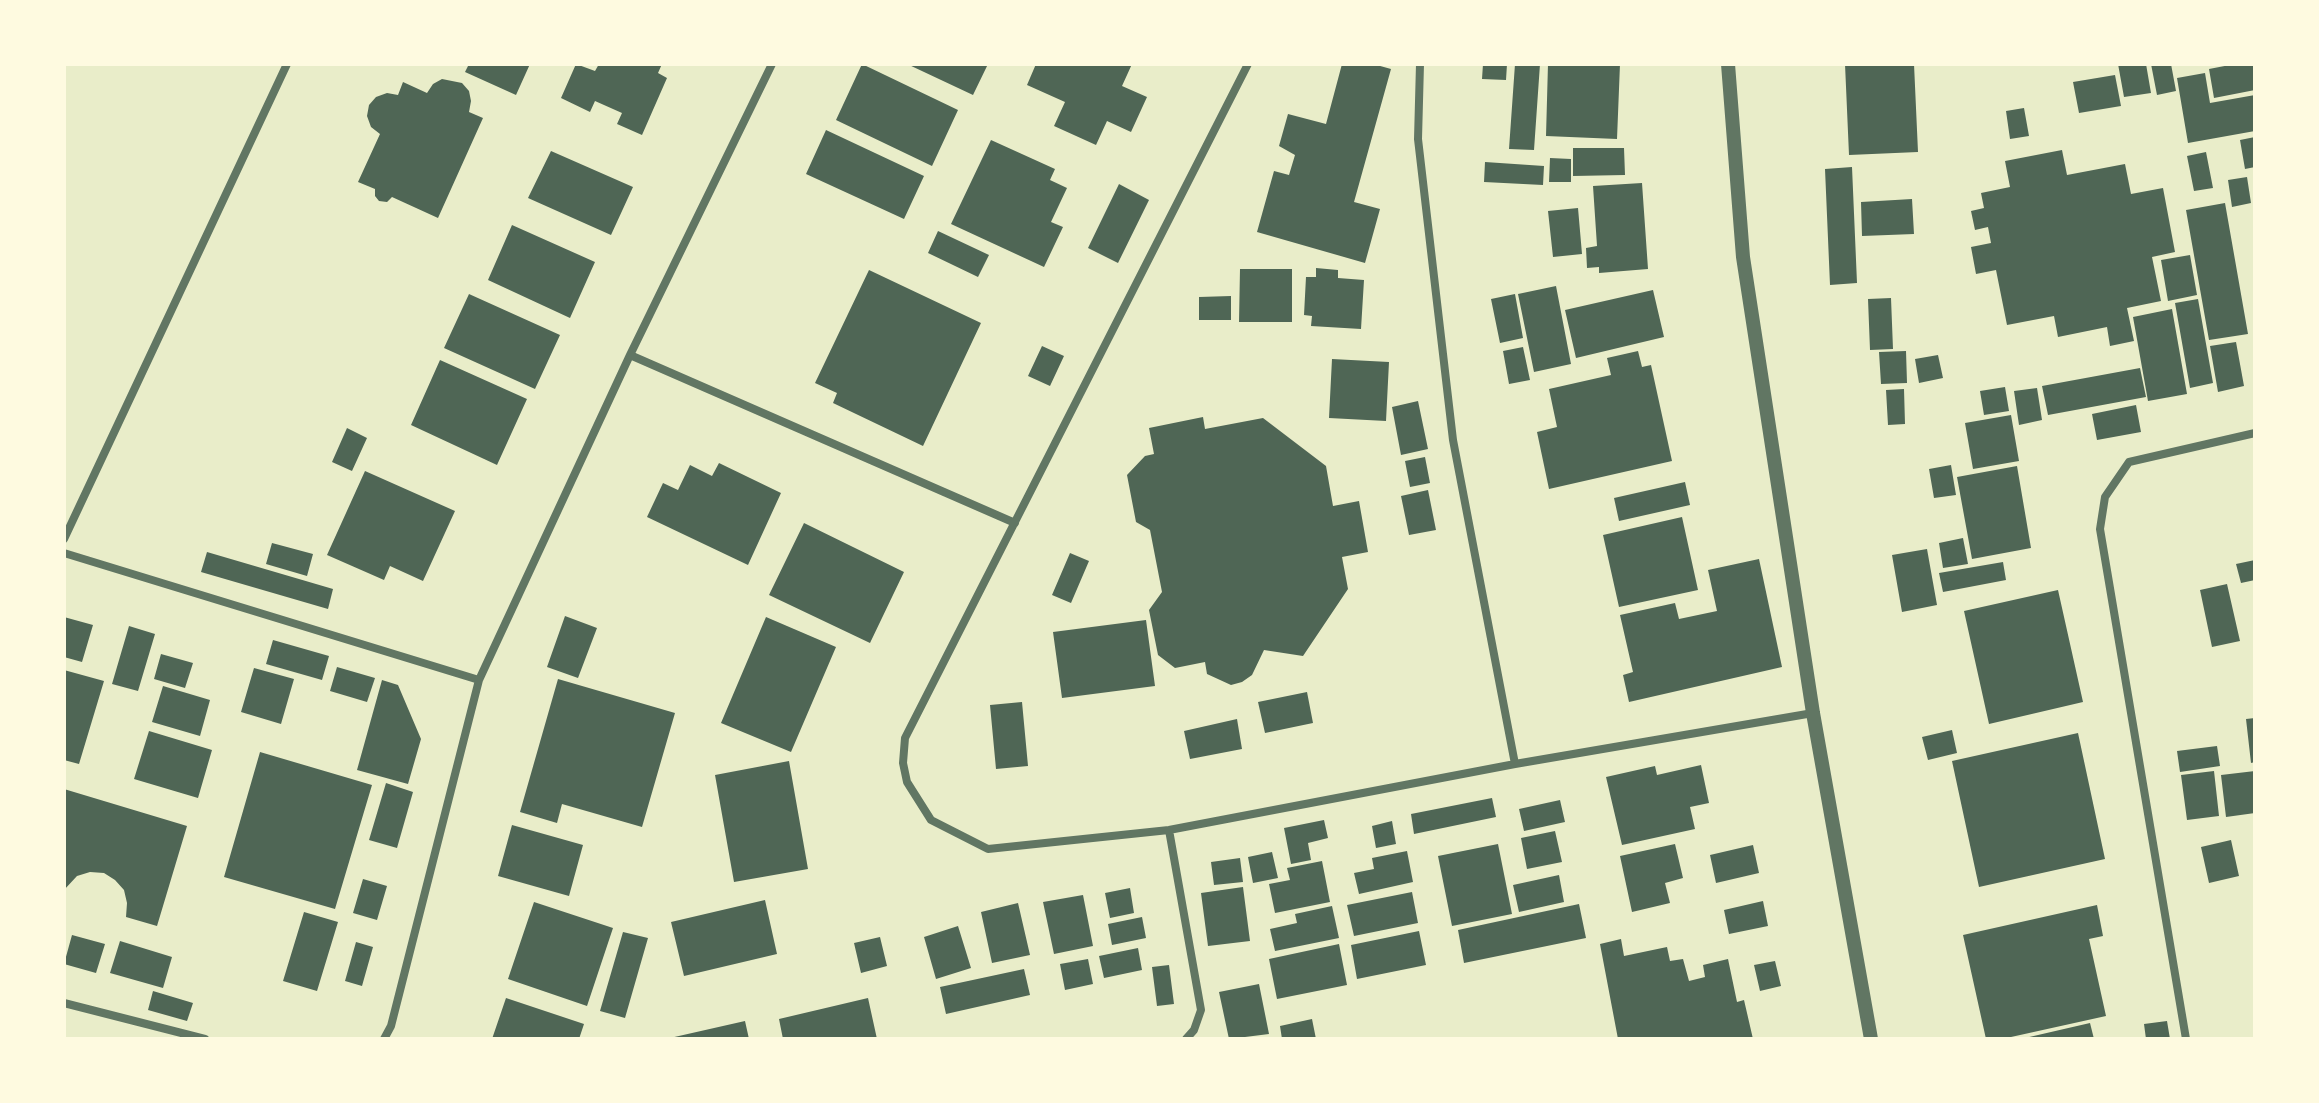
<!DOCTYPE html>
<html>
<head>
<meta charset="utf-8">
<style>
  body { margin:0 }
  #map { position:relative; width:2319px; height:1103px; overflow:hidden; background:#e9edc9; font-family:"Open Sans",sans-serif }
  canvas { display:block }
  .frame { position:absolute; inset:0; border:66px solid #fefae0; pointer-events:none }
</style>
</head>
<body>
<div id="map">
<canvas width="2319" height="1103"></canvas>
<div class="frame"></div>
</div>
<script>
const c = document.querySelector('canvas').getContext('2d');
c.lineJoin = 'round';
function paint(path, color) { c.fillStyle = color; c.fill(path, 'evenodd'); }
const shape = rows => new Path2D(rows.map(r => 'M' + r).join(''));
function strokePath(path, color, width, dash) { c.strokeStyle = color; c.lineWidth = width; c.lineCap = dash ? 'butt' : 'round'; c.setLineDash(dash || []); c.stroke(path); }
const building = shape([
  [469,64,530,64,516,95,465,72],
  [576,64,595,71,599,64,662,64,658,73,667,78,642,135,617,124,622,113,595,101,590,112,561,98],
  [862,64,958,110,932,166,836,120],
  [907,64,988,64,973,95],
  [1036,64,1132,64,1122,86,1147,97,1131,132,1107,121,1096,145,1054,126,1065,102,1027,85],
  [1342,64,1373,64,1391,69,1354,202,1380,209,1365,263,1257,232,1274,171,1289,175,1295,155,1279,146,1288,114,1326,124],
  [1483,64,1507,64,1506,80,1482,79],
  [1515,64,1540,64,1534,150,1509,149],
  [1548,64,1620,64,1617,139,1546,136],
  [1845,64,1914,64,1918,152,1849,155],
  [2118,64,2146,64,2151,93,2124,97],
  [2151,64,2171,64,2176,91,2157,95],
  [2235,64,2255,64,2255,90,2214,98,2209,69],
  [2205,73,2210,103,2255,95,2255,131,2188,143,2177,78],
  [2115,75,2121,106,2079,113,2073,82],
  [442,79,462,83,469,91,471,101,469,112,483,118,438,218,392,197,387,202,379,201,375,196,375,189,358,182,380,134,371,127,367,116,369,105,376,97,387,93,398,95,403,82,427,93,433,84],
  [2024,108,2029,136,2010,139,2006,111],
  [826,130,924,176,904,219,806,174],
  [2255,137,2255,167,2245,169,2240,140],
  [991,140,1055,169,1050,180,1067,188,1051,222,1063,227,1044,267,951,224],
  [1573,148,1624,148,1625,175,1573,176],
  [2062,150,2067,175,2125,164,2131,194,2163,188,2175,252,2152,257,2161,301,2127,308,2134,341,2110,346,2107,327,2058,337,2054,316,2007,325,1996,270,1976,274,1971,247,1991,243,1988,227,1975,230,1971,211,1984,208,1981,193,2010,187,2005,161],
  [551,151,633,187,611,235,528,198],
  [2206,152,2213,188,2194,191,2187,156],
  [1550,158,1571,159,1571,182,1549,182],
  [1485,162,1544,166,1543,185,1484,182],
  [1852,167,1857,283,1830,285,1825,169],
  [2247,177,2251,203,2232,207,2228,180],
  [1642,183,1648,269,1599,273,1599,267,1587,268,1586,248,1597,246,1593,186],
  [1119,184,1149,200,1118,263,1088,248],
  [1912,199,1914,234,1862,236,1861,202],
  [2225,203,2248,334,2209,340,2186,210],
  [1578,208,1582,254,1553,257,1548,211],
  [512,225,595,262,570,318,488,280],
  [938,231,989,255,978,277,928,253],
  [2190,255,2197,295,2168,301,2161,260],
  [1316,268,1338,270,1338,278,1364,280,1361,329,1311,326,1312,316,1304,315,1306,277,1316,277],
  [1240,269,1292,269,1292,322,1239,322],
  [869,270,981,323,923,446,833,403,837,393,815,383],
  [1556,286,1571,364,1534,372,1518,294],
  [1653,290,1664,337,1576,358,1565,310],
  [469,294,560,335,535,389,444,348],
  [1515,294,1523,338,1500,343,1491,299],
  [1231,296,1231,320,1199,320,1199,297],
  [1891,298,1893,349,1870,350,1868,299],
  [2198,299,2213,383,2190,388,2175,303],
  [2172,309,2187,394,2148,401,2133,317],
  [2236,342,2244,386,2218,392,2210,346],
  [1042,346,1064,356,1050,386,1028,376],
  [1523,347,1530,380,1509,384,1503,351],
  [1638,351,1642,367,1651,365,1672,461,1549,489,1537,432,1557,427,1549,389,1611,375,1607,358],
  [1906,351,1907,383,1881,384,1879,352],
  [1938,355,1943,378,1919,383,1915,359],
  [1332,359,1389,362,1386,421,1329,418],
  [440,360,527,399,497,465,411,425],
  [2140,368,2146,397,2048,415,2042,386],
  [2005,387,2009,411,1984,415,1980,391],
  [2037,388,2042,420,2019,425,2014,391],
  [1904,389,1905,424,1888,425,1886,390],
  [1418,401,1428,449,1401,455,1392,407],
  [2136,405,2141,432,2097,440,2092,414],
  [2011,415,2019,461,1973,469,1965,423],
  [1203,417,1205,429,1263,418,1326,466,1333,506,1359,501,1368,552,1342,557,1348,589,1303,656,1264,650,1252,675,1242,682,1231,685,1207,674,1205,662,1175,668,1158,655,1149,610,1162,592,1150,530,1136,522,1127,475,1145,456,1154,454,1149,428],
  [347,428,367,438,352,471,332,462],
  [1425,457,1430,483,1410,487,1405,461],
  [719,463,781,493,748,565,647,517,663,483,678,490,690,465,712,476],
  [1951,465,1956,495,1934,498,1929,469],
  [2017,466,2031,548,1972,559,1957,477],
  [365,471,455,511,423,581,390,566,384,580,327,555],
  [1685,482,1690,505,1619,521,1614,498],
  [1428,490,1436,530,1409,535,1401,496],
  [1682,517,1698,590,1619,607,1603,535],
  [804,523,904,572,870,643,769,595],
  [1963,538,1968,564,1943,568,1939,543],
  [272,543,313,554,307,576,266,564],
  [1927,549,1937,605,1902,612,1892,555],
  [207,552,333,589,328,609,201,572],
  [1070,553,1089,561,1071,603,1052,595],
  [1759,559,1782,667,1629,702,1623,675,1633,672,1620,615,1675,603,1679,619,1717,611,1708,570],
  [2255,560,2255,580,2241,583,2236,564],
  [2003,562,2006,580,1943,592,1939,573],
  [2227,584,2240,641,2212,647,2200,590],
  [2058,590,2083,702,1989,724,1964,611],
  [565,616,597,628,578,678,547,667],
  [64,617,93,625,82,662,64,657],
  [766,617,836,647,791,752,721,723],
  [1146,620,1155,686,1062,698,1053,632],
  [129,626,155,634,138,691,112,684],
  [273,640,329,656,322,680,266,664],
  [161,654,193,663,185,688,154,679],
  [337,667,375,678,367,702,330,691],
  [254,668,294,679,281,724,241,712],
  [64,670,104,681,79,764,64,760],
  [558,679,675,713,642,827,562,804,557,823,520,812],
  [382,680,398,685,421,739,408,784,357,770],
  [163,686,210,700,200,736,152,722],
  [1307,692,1313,723,1265,733,1258,702],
  [1022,702,1028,766,996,769,990,705],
  [2255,718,2255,762,2251,763,2246,719],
  [1237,719,1242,749,1190,759,1184,731],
  [1952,730,1957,753,1928,760,1922,737],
  [149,731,212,750,198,798,134,779],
  [2078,733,2105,859,1979,887,1952,761],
  [2217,746,2220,766,2180,772,2177,751],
  [260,752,372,785,335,909,224,877],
  [789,761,808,869,734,882,715,775],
  [1701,765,1709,803,1690,807,1695,829,1622,845,1606,777,1655,766,1657,775],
  [2214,771,2219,816,2187,820,2181,775],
  [2255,771,2255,813,2226,817,2221,775],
  [386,783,413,792,397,848,369,840],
  [64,789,187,826,157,926,126,917,127,903,124,890,115,880,104,873,90,872,77,876,64,890],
  [1492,798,1496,817,1414,834,1411,814],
  [1560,800,1565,822,1524,831,1519,809],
  [1324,820,1328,838,1308,843,1311,860,1291,864,1284,828],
  [1392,821,1396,844,1376,848,1372,826],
  [512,825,583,845,569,896,498,876],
  [1555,831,1562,862,1527,869,1521,838],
  [2231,840,2239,876,2209,883,2201,847],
  [1498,844,1512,914,1452,926,1438,856],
  [1675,844,1683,878,1665,883,1670,903,1632,912,1620,856],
  [1753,845,1759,873,1716,883,1710,855],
  [1407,851,1413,882,1359,894,1354,873,1374,869,1372,858],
  [1272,852,1278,878,1253,883,1248,857],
  [1240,858,1243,882,1214,885,1211,862],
  [1322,861,1330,902,1275,913,1269,884,1290,880,1287,868],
  [1559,875,1564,902,1519,912,1513,885],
  [363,879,387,886,377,920,353,913],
  [1243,887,1250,941,1208,946,1201,893],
  [1130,888,1134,913,1110,918,1105,893],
  [1412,892,1418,923,1354,936,1347,905],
  [1083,895,1093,946,1054,954,1043,902],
  [765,900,777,954,684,976,671,922],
  [1763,901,1768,926,1729,934,1724,910],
  [534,902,613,928,587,1006,508,979],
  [1018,903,1030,955,992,963,981,912],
  [1579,904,1586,938,1464,963,1458,930],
  [2097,905,2103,936,2089,939,2106,1016,2002,1039,1986,1039,1963,935],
  [1332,906,1339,938,1275,951,1270,929,1297,923,1295,914],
  [304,912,338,922,317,991,283,981],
  [1142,917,1146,938,1112,945,1108,924],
  [958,926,971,968,936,979,924,937],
  [1419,931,1426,965,1357,979,1351,945],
  [623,932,648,938,625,1018,600,1011],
  [72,935,105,944,96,973,64,964],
  [880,937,887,966,861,973,854,943],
  [1621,939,1624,956,1667,947,1670,961,1683,959,1689,981,1705,977,1703,965,1728,959,1737,1002,1744,1000,1753,1039,1618,1039,1600,944],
  [120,941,172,957,163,988,110,973],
  [356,942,373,947,362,986,345,981],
  [1339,944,1347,985,1277,999,1269,959],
  [1138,948,1142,970,1104,978,1099,956],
  [1088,959,1093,984,1065,990,1060,964],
  [1775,961,1781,986,1760,991,1754,965],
  [1169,965,1174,1004,1157,1006,1152,967],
  [1024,969,1030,995,946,1014,940,987],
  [1259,984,1269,1034,1229,1039,1219,992],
  [153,991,193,1003,187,1021,148,1010],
  [506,998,584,1024,579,1039,492,1039],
  [868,998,877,1039,783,1039,779,1019],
  [1312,1019,1316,1039,1282,1039,1280,1026],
  [745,1021,749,1039,670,1039,670,1038],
  [2167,1021,2170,1039,2146,1039,2144,1024],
  [2090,1023,2094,1039,2025,1039,2025,1038]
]);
const minor = shape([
  [1248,64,905,738,903,763,907,782,931,820,988,849,1169,830,1515,764,1813,713],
  [1420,64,1418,139,1453,440,1515,764],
  [630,355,1015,523],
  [64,539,287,64],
  [64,553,479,680],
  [1169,830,1201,1010,1194,1030,1186,1039],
  [64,1003,205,1039],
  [384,1039,391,1026,479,680,630,355,772,64],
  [2186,1039,2100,529,2105,497,2129,462,2255,433]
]);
const tertiary = shape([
  [1728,64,1743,257,1813,713,1871,1039]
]);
paint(building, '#4f6655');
strokePath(minor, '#617663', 8);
strokePath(tertiary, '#617663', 14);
</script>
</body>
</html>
